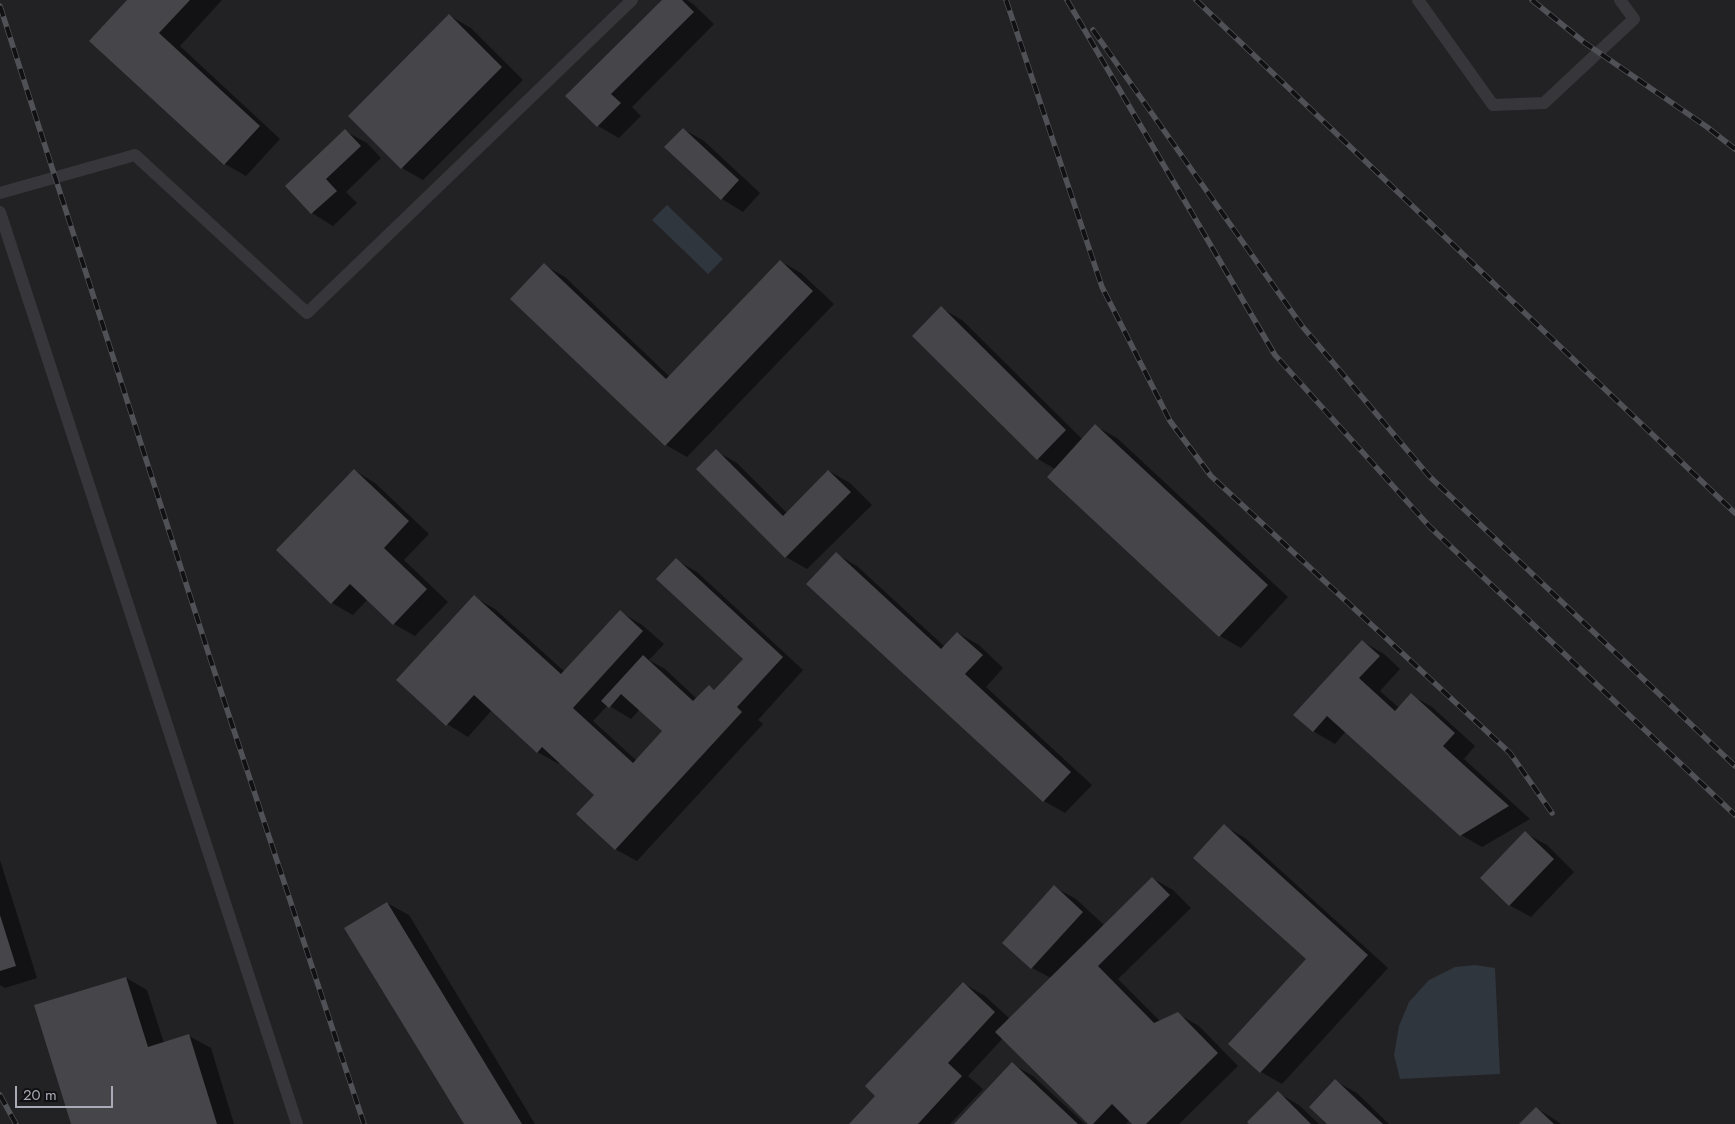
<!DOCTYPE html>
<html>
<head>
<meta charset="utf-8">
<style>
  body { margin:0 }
  #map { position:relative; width:1735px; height:1124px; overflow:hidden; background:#161517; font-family:Jost,sans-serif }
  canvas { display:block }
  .scale { position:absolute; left:15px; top:1086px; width:98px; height:22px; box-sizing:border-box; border:2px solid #a9abb6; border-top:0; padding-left:6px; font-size:15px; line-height:18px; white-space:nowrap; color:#a9abb6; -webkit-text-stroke:4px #111012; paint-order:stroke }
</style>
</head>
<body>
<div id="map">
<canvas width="1735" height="1124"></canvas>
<div class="scale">20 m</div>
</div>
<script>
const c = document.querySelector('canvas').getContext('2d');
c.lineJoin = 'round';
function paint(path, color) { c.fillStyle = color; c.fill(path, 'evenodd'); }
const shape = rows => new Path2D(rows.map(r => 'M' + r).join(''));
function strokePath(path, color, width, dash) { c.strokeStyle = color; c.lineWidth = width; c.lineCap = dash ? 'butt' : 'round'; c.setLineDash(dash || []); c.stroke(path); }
const built = shape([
  [0,0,1735,0,1735,1124,0,1124]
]);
const water = shape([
  [667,205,723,259,708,274,652,220],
  [1475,965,1495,968,1500,1074,1400,1079,1394,1055,1399,1026,1409,1002,1429,980,1455,967]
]);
const shadow = shape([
  [128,0,222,0,180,46,280,139,246,176,225,164],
  [663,0,687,0,693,4,714,24,632,107,641,116,619,138,598,126,567,96],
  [450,16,471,28,523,80,423,180,402,168],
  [683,129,704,141,760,193,743,212,722,199,666,147],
  [345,131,367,143,381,158,346,192,357,203,333,226,312,213,286,186],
  [780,261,801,273,834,304,687,457,666,445,512,299,544,265,565,277,670,377],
  [941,308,962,320,1082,439,1095,426,1117,438,1288,597,1241,648,1220,636,1055,469,1038,459],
  [716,451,737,463,787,513,829,471,850,483,872,505,807,569,786,557,697,469],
  [354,470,375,483,429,534,404,560,448,602,415,636,394,624,368,599,353,615,332,603],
  [836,554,857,566,945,647,958,633,979,645,1003,668,986,687,1092,785,1065,813,1044,801,808,584],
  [676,560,697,572,803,670,758,720,763,724,637,861,615,849,596,795,560,762,559,764,537,752,492,710,468,737,447,724,474,597,495,609,565,672,620,612,641,624,664,644,649,660,665,669,697,699,709,687,716,691,745,659],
  [608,705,631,719,640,709,664,731,637,761,593,721],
  [1362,641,1384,654,1400,669,1380,691,1399,708,1411,695,1432,707,1475,746,1464,759,1530,819,1482,847,1461,835,1346,731,1335,744,1313,731],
  [1224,826,1245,838,1388,968,1282,1084,1261,1072,1230,1044,1307,959],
  [1525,833,1547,845,1574,872,1531,917,1509,905],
  [0,860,37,978,5,988,0,985],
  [1152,878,1173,890,1191,908,1118,979,1160,1021,1178,1014,1199,1026,1238,1066,1179,1124,1134,1124,1130,1120,1126,1124,1089,1124,1003,1038,968,1076,983,1089,950,1124,851,1124,877,1096,963,983,985,996,1010,1019,1051,978,1032,968,1054,887,1076,899,1104,925],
  [387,903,409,915,535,1124,465,1124],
  [126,978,147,990,164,1043,189,1036,211,1048,234,1124,73,1124],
  [1012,1064,1033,1076,1085,1124,956,1124],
  [1335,1081,1357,1093,1389,1124,1328,1124],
  [1278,1093,1299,1105,1319,1124,1251,1124],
  [1536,1108,1557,1121,1561,1124,1521,1124]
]);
const building = shape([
  [127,0,190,0,159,33,260,126,224,165,89,41],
  [662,0,682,0,694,12,611,94,621,103,597,127,565,96],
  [449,14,502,67,401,169,348,116],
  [683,128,739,180,721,200,664,147],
  [345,129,361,146,326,179,337,191,311,214,285,186],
  [780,260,813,291,665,446,510,299,544,263,666,379],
  [941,306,1066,430,1037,460,912,336],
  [1095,424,1268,585,1219,637,1047,477],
  [716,449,783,516,828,470,851,492,785,558,696,469],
  [354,469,409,521,384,548,427,589,393,625,350,584,331,604,276,550],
  [836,552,941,649,957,632,983,655,965,674,1071,772,1043,802,806,584],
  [676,558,783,657,737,707,742,712,615,850,576,814,594,795,542,747,537,753,474,695,446,726,396,680,474,595,561,674,620,610,643,631,573,708,633,763,662,731,621,694,609,708,601,701,643,655,693,701,709,685,714,690,743,659,656,579],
  [1362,640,1380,656,1359,678,1395,711,1411,693,1455,733,1443,746,1509,806,1460,836,1327,716,1313,732,1293,715],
  [1224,824,1368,955,1260,1073,1228,1044,1306,959,1193,858],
  [1525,831,1554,859,1509,906,1480,878],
  [1152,877,1170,895,1098,966,1154,1023,1178,1012,1218,1053,1146,1124,1132,1124,1112,1104,1093,1124,1088,1124,995,1032],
  [1054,885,1083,912,1031,969,1002,943],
  [387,902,522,1124,464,1124,344,928],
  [0,915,16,966,0,971],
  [126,977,148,1047,189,1034,217,1124,71,1124,34,1005],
  [963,982,995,1012,948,1063,962,1076,918,1124,849,1124,875,1096,865,1086],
  [1012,1062,1078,1124,954,1124],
  [1335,1079,1383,1124,1327,1124,1309,1107],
  [1278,1091,1311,1124,1249,1124,1247,1122],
  [1536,1107,1554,1124,1519,1124]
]);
const lane = shape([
  [1418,0,1493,105,1544,103,1634,19,1620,0],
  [0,193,135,155,307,313,632,0],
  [0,212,297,1124]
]);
const rail = shape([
  [1006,0,1102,287,1170,421,1211,476,1510,753,1552,813],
  [1067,0,1275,355,1430,527,1735,815],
  [1196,0,1735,513],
  [1532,0,1585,43,1707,127,1735,149],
  [0,6,210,658,364,1124],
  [1093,30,1302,326,1429,476,1735,766],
  [0,1095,16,1124]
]);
paint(built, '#222124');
paint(water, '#30363e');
paint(shadow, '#0007');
paint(building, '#45454a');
strokePath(lane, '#37373b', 12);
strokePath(rail, '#505156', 5.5);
strokePath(rail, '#111012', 4, [11]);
</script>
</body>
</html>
